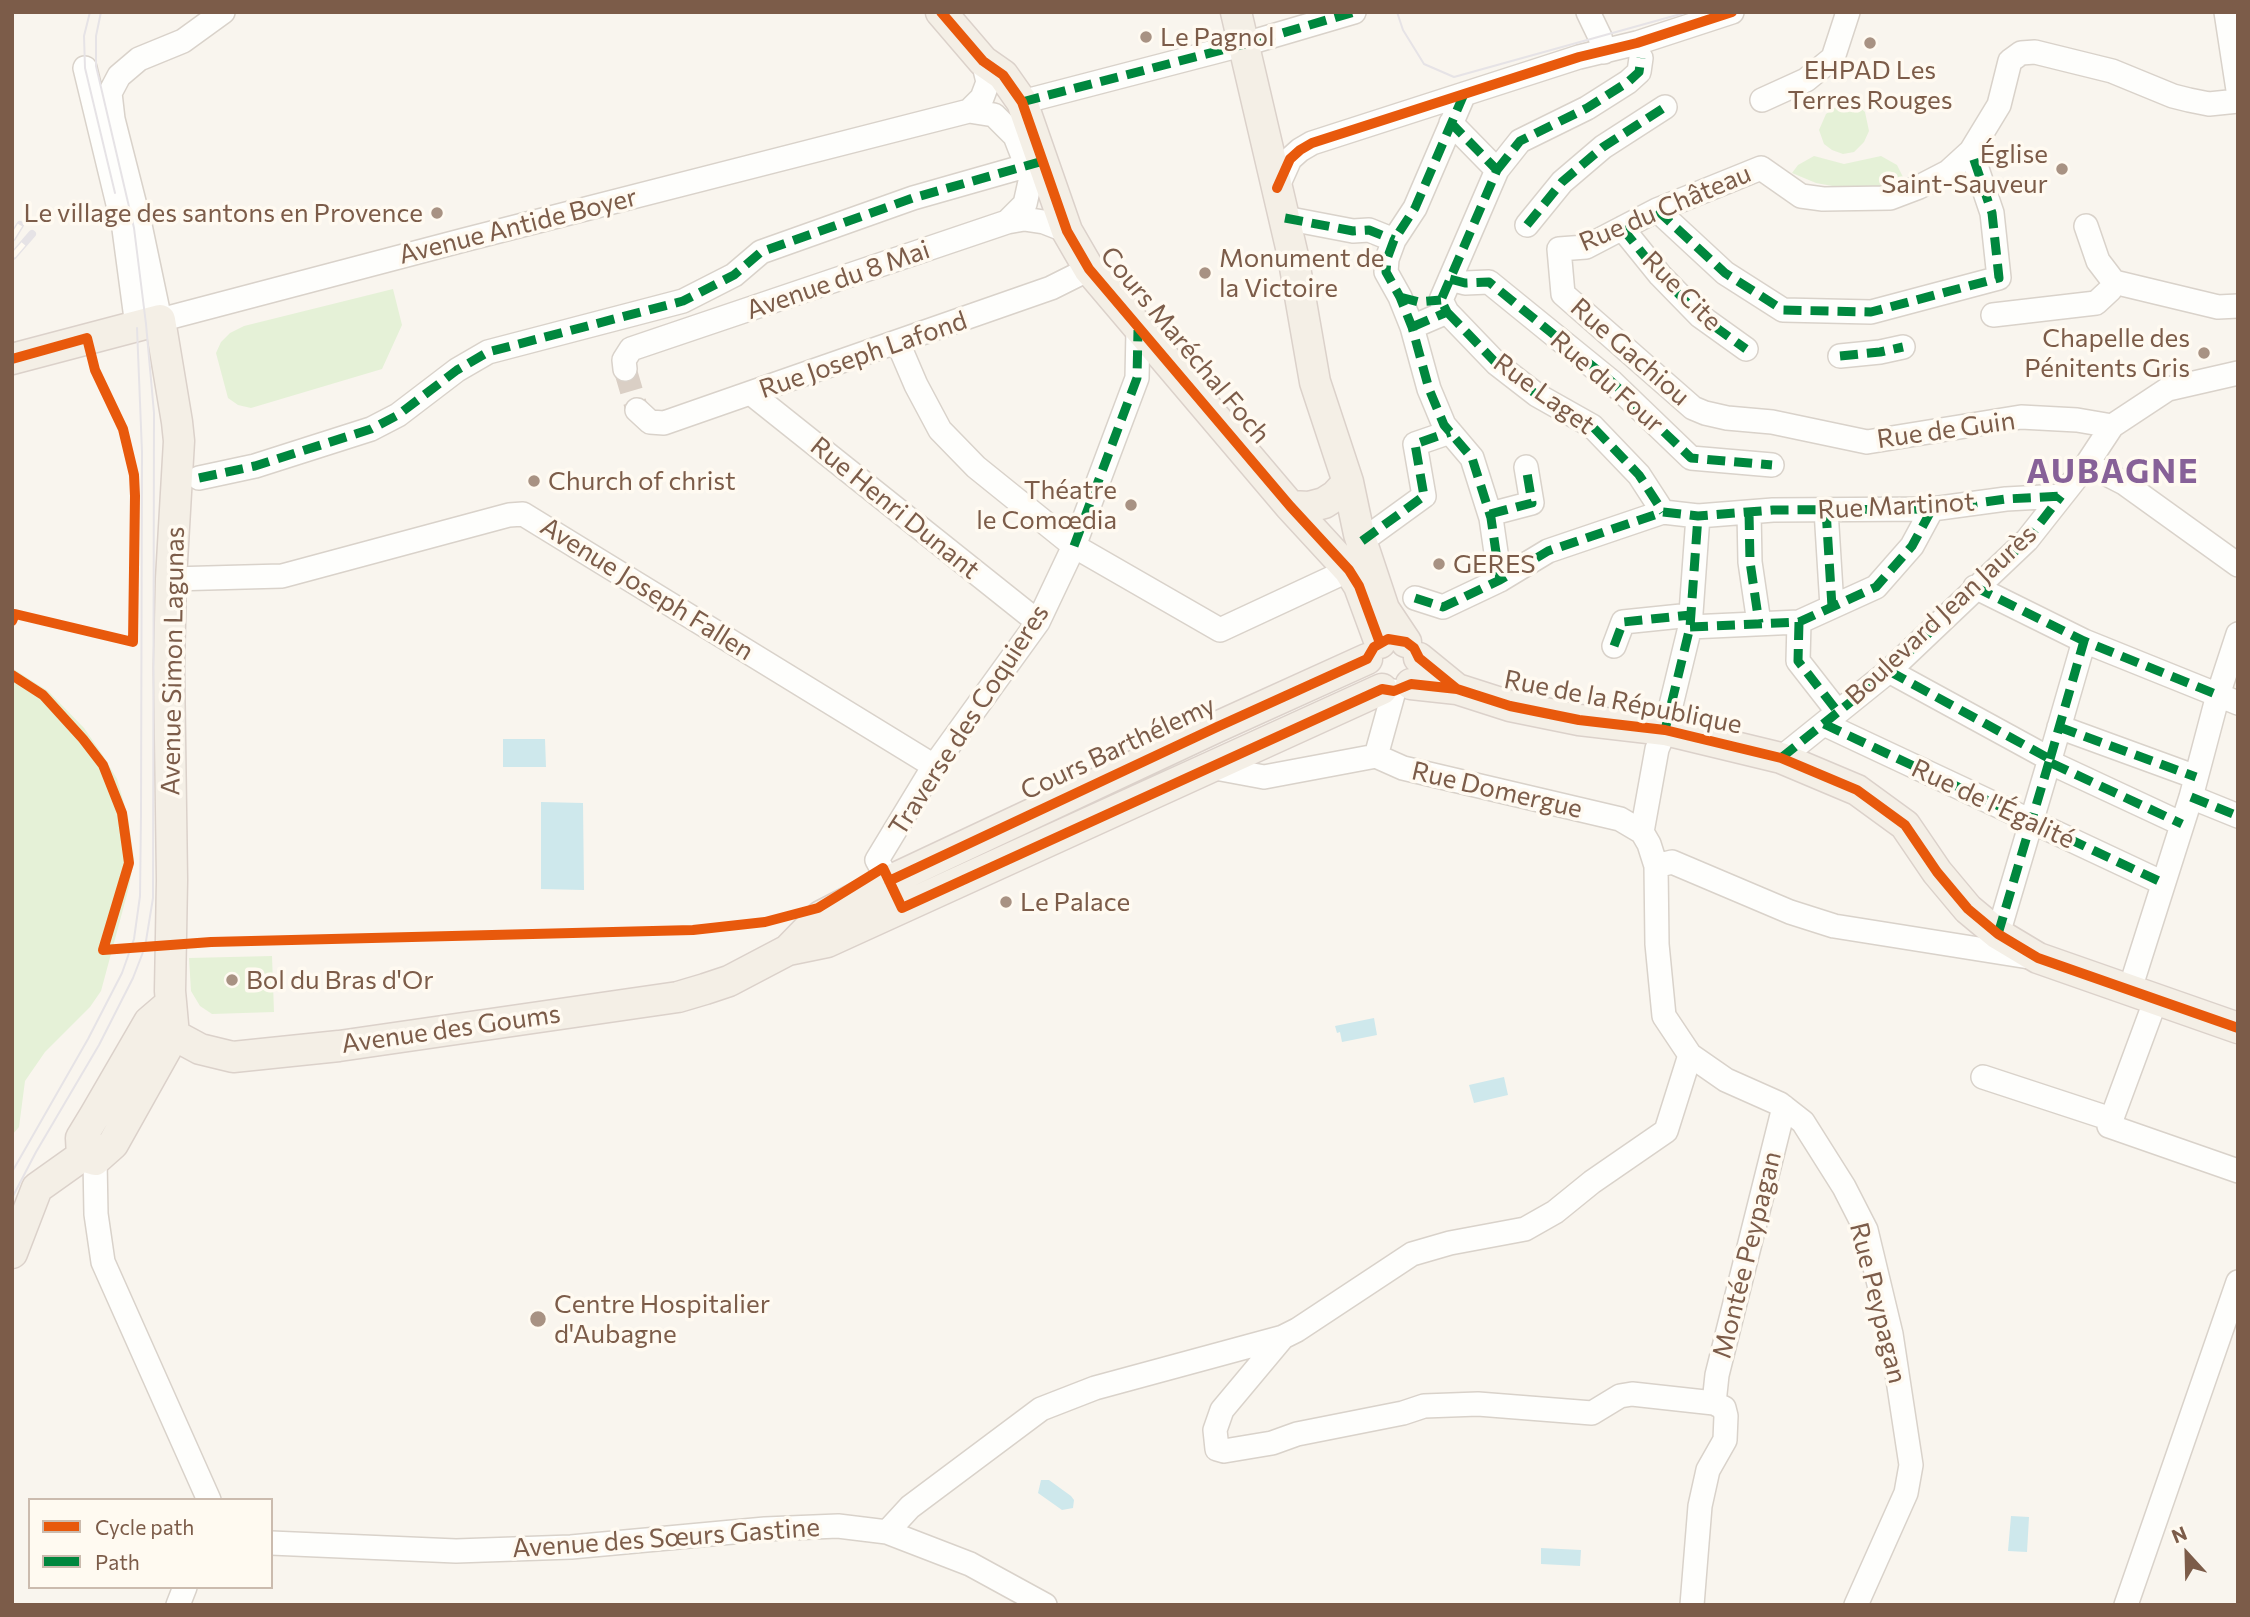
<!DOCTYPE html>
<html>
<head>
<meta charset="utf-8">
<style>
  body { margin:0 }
  #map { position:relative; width:2250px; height:1617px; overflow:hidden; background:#f9f5ee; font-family:Commissioner,sans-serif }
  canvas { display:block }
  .frame { position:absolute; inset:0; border:14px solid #7c5c49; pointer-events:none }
  .legend { position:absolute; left:28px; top:1498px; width:245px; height:91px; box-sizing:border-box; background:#fffaf1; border:2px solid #cbbbae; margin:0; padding:9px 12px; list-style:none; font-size:21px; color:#7c5c49 }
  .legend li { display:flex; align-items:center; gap:14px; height:35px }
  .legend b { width:35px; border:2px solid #cbbbae }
  .north { position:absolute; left:2152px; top:1519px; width:70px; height:70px; -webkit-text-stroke:5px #fffaf1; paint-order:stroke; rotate:338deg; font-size:19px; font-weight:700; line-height:28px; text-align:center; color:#7c5c49 }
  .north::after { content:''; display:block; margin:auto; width:24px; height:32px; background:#7c5c49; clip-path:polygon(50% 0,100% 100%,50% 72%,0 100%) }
</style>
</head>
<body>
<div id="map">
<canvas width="2250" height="1617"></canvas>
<div class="frame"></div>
<ul class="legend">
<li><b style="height:9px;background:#e8590c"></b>Cycle path</li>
<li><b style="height:9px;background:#00873e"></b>Path</li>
</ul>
<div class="north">N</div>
</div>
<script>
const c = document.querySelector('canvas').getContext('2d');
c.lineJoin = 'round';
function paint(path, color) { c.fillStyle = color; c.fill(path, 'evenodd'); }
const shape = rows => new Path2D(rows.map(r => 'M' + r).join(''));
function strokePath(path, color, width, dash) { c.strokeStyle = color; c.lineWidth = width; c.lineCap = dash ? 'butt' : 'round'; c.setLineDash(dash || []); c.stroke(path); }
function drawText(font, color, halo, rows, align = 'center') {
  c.font = font + ' Commissioner,sans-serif'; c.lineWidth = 7; c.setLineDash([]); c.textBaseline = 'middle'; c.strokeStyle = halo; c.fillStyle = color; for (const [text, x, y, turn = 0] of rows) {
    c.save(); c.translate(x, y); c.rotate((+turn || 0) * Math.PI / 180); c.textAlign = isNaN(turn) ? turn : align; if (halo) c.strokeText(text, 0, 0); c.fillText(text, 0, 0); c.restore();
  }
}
const green = shape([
  [1847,104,1856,104,1865,112,1869,131,1864,142,1854,152,1843,154,1832,150,1824,144,1819,130,1826,114,1834,108],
  [1814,156,1844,164,1881,156,1897,165,1905,181,1885,187,1849,189,1816,183,1792,173,1798,165],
  [393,289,402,325,382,369,251,408,238,405,228,398,216,353,221,342,230,333,244,326],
  [12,668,48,691,84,728,104,757,117,779,128,817,134,859,129,887,101,991,90,1007,45,1052,25,1081,19,1127,12,1135],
  [272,956,274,1012,212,1014,200,1006,191,991,189,958]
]);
const water = shape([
  [503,739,545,739,546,767,503,767],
  [541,802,583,803,584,890,541,889],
  [1374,1018,1377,1035,1342,1042,1340,1032,1337,1033,1335,1026],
  [1504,1077,1508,1095,1474,1103,1469,1085],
  [1041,1480,1049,1480,1071,1496,1074,1500,1073,1508,1062,1510,1038,1493],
  [2011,1516,2029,1517,2027,1552,2008,1551],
  [1541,1548,1581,1550,1580,1566,1541,1564]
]);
const minorTunnel = shape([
  [625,369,637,410]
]);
const minor = shape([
  [223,12,183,41,139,59,119,76,110,93,113,119,140,225,160,320,464,240,969,111,982,98,988,82,983,61],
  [1588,12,1600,37,1604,52],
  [2226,12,2238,90],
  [85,68,124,229,137,326],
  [1464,94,1415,208,1394,240,1387,259,1386,272,1400,297,1412,327,1429,389,1444,425,1472,458,1491,518,1500,580],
  [1762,100,1806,80,1833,58,1848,12],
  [1022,102,1245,44,1354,12],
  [969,111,994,115,1015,136,1031,177,1025,204,1007,222],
  [1497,170,1520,141,1587,108,1628,82,1639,72,1641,58],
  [1277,188,1290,159,1300,150,1312,143,1579,57,1637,43,1732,12],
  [1657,210,1725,273,1783,310,1871,312,1999,278,1992,213,1971,151],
  [1285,218,1353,231,1369,230,1394,240],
  [1527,225,1562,182,1603,147,1665,107],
  [2086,226,2098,261,2114,282,2218,307,2238,306],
  [1622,228,1660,275,1700,316,1746,349],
  [1450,279,1465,283,1489,282,1612,382,1691,458,1772,465],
  [1447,312,1497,364,1537,395,1592,426,1639,475,1663,512],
  [1993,315,2096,303,2110,290,2114,282],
  [1412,327,1447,312,1441,300,1497,170,1451,123],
  [898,343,916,385,940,430,976,467,1074,546,1220,630,1349,570],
  [1840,356,1880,352,1903,347],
  [625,369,624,360,631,349,1007,222,1024,219,1044,222,1067,231],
  [752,394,1038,622],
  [637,410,650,422,664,423,1051,288,1089,269],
  [2112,426,2077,420,2021,417,1867,442,1772,422,1727,418,1705,413,1693,408,1563,294,1559,249,1586,247,1657,210,1761,168,1801,196,1823,199,1890,198,1919,187,1948,172,1971,151,1999,105,2010,61,2021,53,2035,52,2112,71,2173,96,2189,100,2209,104,2238,101],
  [2087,464,2124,483,2238,565],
  [199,478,255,466,371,429,398,415,457,370,488,352,683,301,734,275,761,252,913,198,1043,161],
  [1826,510,1832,607],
  [1749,512,1750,562,1759,623],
  [1490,514,1532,503,1526,467],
  [1362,541,1424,496,1415,444,1450,432],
  [171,579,282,576,509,515,523,514,934,766],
  [1975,587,2084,641,2238,703],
  [1415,598,1443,607,1500,580,1548,551,1663,512,1698,516,1773,510,1932,509,2006,499,2061,496],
  [1799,622,1798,661,1837,711],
  [1690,627,1799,622,1876,587,1912,546,1932,509],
  [1614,646,1623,622,1691,615],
  [1889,671,2050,759,2049,762,2182,824],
  [1824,724,2163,883],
  [2059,727,2196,777],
  [1376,756,1403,768,1620,819,1642,832,1649,844,1656,866,1657,944,1664,1016,1690,1055,1726,1080,1780,1104,1803,1122,1844,1187,1866,1230,1891,1334,1911,1465,1906,1493,1856,1605],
  [1376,756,1394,691],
  [1781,758,1889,671,2027,540,2087,464,2112,426,2168,389,2238,373],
  [2050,759,2084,641],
  [1210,767,1264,777,1376,756],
  [2191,797,2238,816],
  [1642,832,1657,749,1665,730,1690,627,1698,516],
  [1656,866,1672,862,1790,912,1834,926,2029,957],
  [895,893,877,860,934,766,1038,622,1074,546,1137,378,1138,330],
  [1998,934,2049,762],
  [2130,989,2191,797,2218,695,2238,634],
  [2156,999,2109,1126,2238,1171],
  [1983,1077,2111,1119],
  [95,1160,96,1214,103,1262,209,1500],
  [1283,1337,1222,1410,1215,1430,1217,1449,1224,1451,1272,1443,1297,1434,1403,1413,1424,1406,1478,1404,1592,1413,1620,1396,1632,1394,1714,1403,1724,1408,1726,1416,1725,1440,1708,1470,1700,1506,1692,1605],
  [1714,1403,1717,1375,1784,1107],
  [887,1532,910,1507,1041,1409,1095,1388,1283,1337,1297,1330,1412,1254,1450,1243,1525,1229,1555,1212,1592,1182,1666,1131,1690,1055],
  [271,1543,456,1551,571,1547,765,1529,838,1526,887,1532,970,1564,1045,1605],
  [178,1605,185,1587],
  [2126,1605,2238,1282]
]);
const major = shape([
  [941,12,983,61,1003,75,1022,102,1067,231,1089,269,1290,506,1349,570,1359,586,1380,643],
  [1236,12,1293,256,1315,382,1348,482,1359,534,1384,609,1406,642],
  [12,359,160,320,177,422,179,441,171,579,169,667,172,880,170,991,174,1035,113,1144,95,1160,82,1156],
  [1290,506,1309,507,1324,503,1335,496,1348,482],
  [1419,658,1457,689],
  [1411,684,1457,689,1510,706,1579,720,1665,730,1781,758,1857,790,1905,825,1937,872,1968,909,1998,934,2038,958,2238,1028],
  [788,950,821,916,889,881,1217,727,1367,659],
  [174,1035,200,1049,233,1057,339,1046,678,997,705,989,729,981,788,950,827,942,1382,689],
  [82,1156,81,1138,95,1115,149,1022,170,1004],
  [12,1253,37,1188,82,1156]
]);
const tram = shape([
  [90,12,84,36,85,68,115,193],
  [1397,12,1403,30,1424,64,1454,77,1688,12],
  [12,1172,88,1039,122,973,134,939,140,896,141,815,142,452,137,328],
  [12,1198,36,1152,99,1045,133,978,145,947,153,898,154,413,146,324,134,228,96,66,96,36,101,12]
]);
const rail = shape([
  [12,238,20,225],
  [13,256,32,234]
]);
const quiet = shape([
  [1464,94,1415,208,1394,240,1387,259,1386,272,1400,297,1412,327,1429,389,1444,425,1472,458,1491,518,1500,580],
  [1022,102,1245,44,1354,12],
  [1497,170,1520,141,1587,108,1628,82,1639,72,1641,58],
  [1657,210,1725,273,1783,310,1871,312,1999,278,1992,213,1971,151],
  [1285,218,1353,231,1369,230,1394,240],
  [1527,225,1562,182,1603,147,1665,107],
  [1622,228,1660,275,1700,316,1746,349],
  [1450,279,1465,283,1489,282,1612,382,1691,458,1772,465],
  [1400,297,1419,302,1441,300],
  [1447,312,1497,364,1537,395,1592,426,1639,475,1663,512],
  [1412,327,1447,312,1441,300,1497,170,1451,123],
  [1840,356,1880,352,1903,347],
  [199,478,255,466,371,429,398,415,457,370,488,352,683,301,734,275,761,252,913,198,1043,161],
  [1826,510,1832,607],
  [1749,512,1750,562,1759,623],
  [1490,514,1532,503,1526,467],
  [1362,541,1424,496,1415,444,1450,432],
  [1074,546,1137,378,1138,330],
  [1975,587,2084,641,2218,695],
  [1415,598,1443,607,1500,580,1548,551,1663,512,1698,516,1773,510,1932,509,2006,499,2061,496],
  [1799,622,1798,661,1837,711],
  [1690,627,1799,622,1876,587,1912,546,1932,509],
  [1614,646,1623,622,1691,615],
  [1889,671,2050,759,2049,762,2182,824],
  [1824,724,2163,883],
  [2059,727,2196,777],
  [1665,730,1690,627,1698,516],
  [1781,758,1889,671,2027,540,2061,496],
  [2050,759,2084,641],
  [2191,797,2238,816],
  [1998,934,2049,762]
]);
const cycleway = shape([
  [941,12,983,61,1003,75,1022,102,1067,231,1089,269,1290,506,1349,570,1359,586,1380,643],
  [1277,188,1290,159,1300,150,1312,143,1579,57,1637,43,1732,12],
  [12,359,87,338,95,370,123,429,134,475,135,496,133,642,15,614,12,621],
  [12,675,43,695,83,739,103,765,122,813,129,863,103,950,211,942,693,930,765,922,818,908,883,868,902,908,1382,689,1394,691,1411,684,1457,689,1510,706,1579,720,1665,730,1781,758,1857,790,1905,825,1937,872,1968,909,1998,934,2038,958,2238,1028],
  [889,881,1217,727,1367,659,1374,647,1388,639,1406,642,1414,648,1419,658,1457,689]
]);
const markers = [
  [1146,37,7,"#a89283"],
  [1870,43,7,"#a89283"],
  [2062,169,7,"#a89283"],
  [437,213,7,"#a89283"],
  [1205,273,7,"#a89283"],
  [2204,353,7,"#a89283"],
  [534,481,7,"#a89283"],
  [1131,505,7,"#a89283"],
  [1439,564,7,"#a89283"],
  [1006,902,7,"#a89283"],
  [232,980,7,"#a89283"],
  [538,1319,9,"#a89283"]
];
const poiNames = [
  ["Le Pagnol",1160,37],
  ["EHPAD Les",1870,70,"center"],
  ["Terres Rouges",1870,100,"center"],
  ["Église",2048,154,"right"],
  ["Saint-Sauveur",2048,184,"right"],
  ["Le village des santons en Provence",423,213,"right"],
  ["Monument de",1219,258],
  ["la Victoire",1219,288],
  ["Chapelle des",2190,338,"right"],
  ["Pénitents Gris",2190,368,"right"],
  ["Church of christ",548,481],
  ["Théatre",1117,490,"right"],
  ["le Comœdia",1117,520,"right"],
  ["GERES",1453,564],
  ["Le Palace",1020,902],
  ["Bol du Bras d'Or",246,980],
  ["Centre Hospitalier",554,1304],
  ["d'Aubagne",554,1334]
];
const streetNames = [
  ["Rue du Château",1665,208,-23],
  ["Avenue Antide Boyer",518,226,-14],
  ["Avenue du 8 Mai",838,280,-19],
  ["Rue Cite",1682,291,45],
  ["Cours Maréchal Foch",1185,345,50],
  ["Rue Gachiou",1630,352,41],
  ["Rue Joseph Lafond",863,355,-19],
  ["Rue du Four",1607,382,41],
  ["Rue Laget",1544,394,36],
  ["Rue de Guin",1946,430,-8],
  ["Rue Martinot",1896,506,-3],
  ["Rue Henri Dunant",895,508,39],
  ["Avenue Joseph Fallen",647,589,32],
  ["Boulevard Jean Jaurès",1941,615,-43],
  ["Avenue Simon Lagunas",173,661,-89],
  ["Rue de la République",1623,702,11],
  ["Traverse des Coquieres",969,720,-57],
  ["Cours Barthélemy",1118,748,-25],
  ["Rue Domergue",1497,790,13],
  ["Rue de l'Égalité",1993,804,25],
  ["Avenue des Goums",451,1029,-8],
  ["Montée Peypagan",1747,1255,-76],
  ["Rue Peypagan",1878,1303,76],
  ["Avenue des Sœurs Gastine",666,1538,-4]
];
const districtNames = [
  ["AUBAGNE",2113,472]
];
paint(green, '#e5f1d7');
paint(water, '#cee8ec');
strokePath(minorTunnel, '#dacfc5', 23, [23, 11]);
strokePath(minor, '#d9d2ca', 26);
strokePath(major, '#dbd1ca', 33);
strokePath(minor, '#fefefc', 23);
strokePath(major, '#f4efe6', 30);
strokePath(tram, '#e6e3e6', 2);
strokePath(rail, '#e6e3e6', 8);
strokePath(rail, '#fffaf1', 5, [16]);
strokePath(quiet, '#00873e', 9, [18, 9]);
strokePath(cycleway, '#e8590c', 10);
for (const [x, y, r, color] of markers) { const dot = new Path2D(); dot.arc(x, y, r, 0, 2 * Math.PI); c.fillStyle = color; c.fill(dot); strokePath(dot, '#fffaf1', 2.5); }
drawText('26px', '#7c5c49', '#fffaf1', poiNames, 'left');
drawText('26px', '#7c5c49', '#fffaf1', streetNames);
c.letterSpacing = '2px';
drawText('bold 33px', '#876198', '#fffaf1', districtNames);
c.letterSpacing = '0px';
</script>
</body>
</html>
